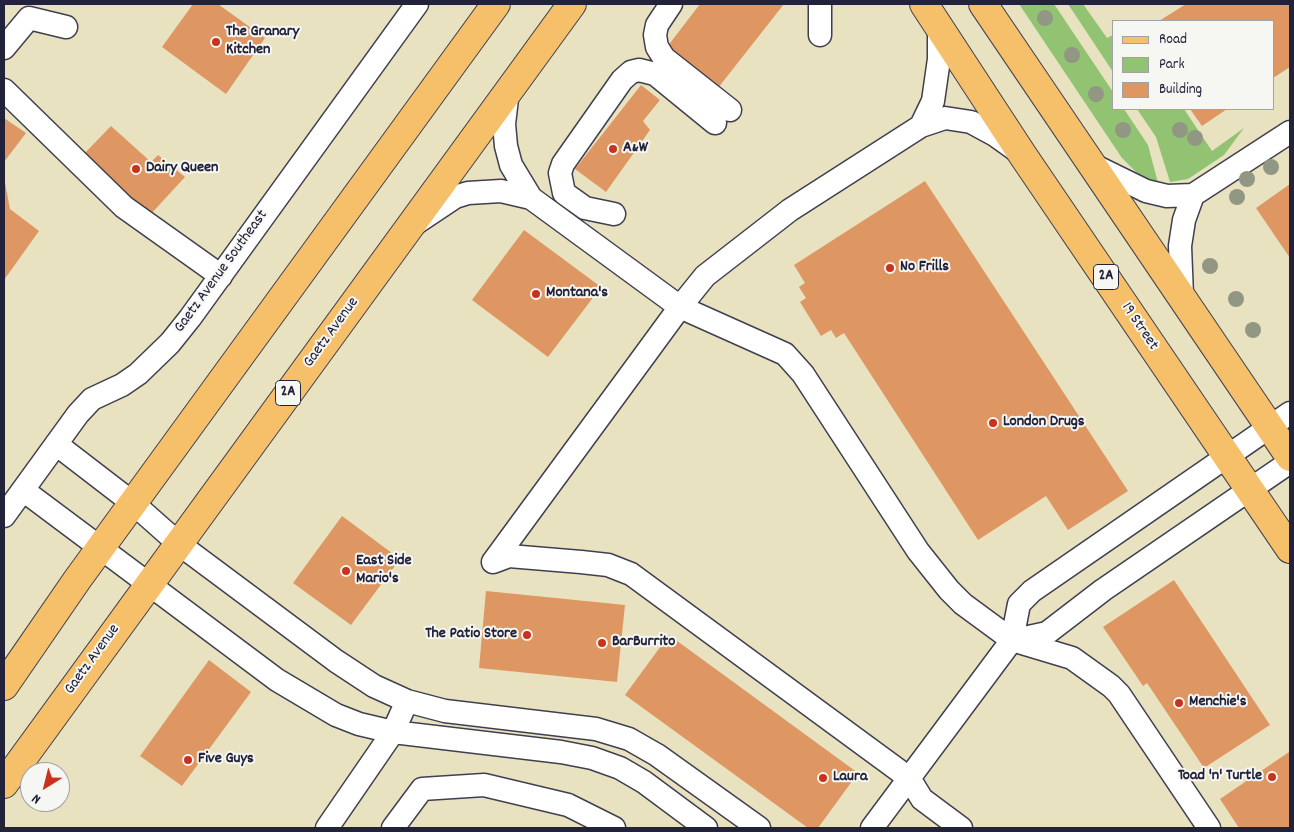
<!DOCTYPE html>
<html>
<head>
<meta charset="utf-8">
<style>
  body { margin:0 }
  #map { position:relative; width:1294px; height:832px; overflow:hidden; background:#e8e2c0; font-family:Dekko,sans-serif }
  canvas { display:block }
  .frame { position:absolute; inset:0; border:5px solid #22223b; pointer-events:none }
  .legend { position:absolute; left:1112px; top:20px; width:162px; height:90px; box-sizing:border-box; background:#f6f6f2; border:1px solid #a1a1a9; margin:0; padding:6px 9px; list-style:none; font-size:15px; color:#22223b }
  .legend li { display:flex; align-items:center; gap:10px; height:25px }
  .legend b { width:25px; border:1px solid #a1a1a9 }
  .north { position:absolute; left:20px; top:762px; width:50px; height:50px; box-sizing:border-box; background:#f6f6f2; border:1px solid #a1a1a9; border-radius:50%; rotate:216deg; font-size:14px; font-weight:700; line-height:20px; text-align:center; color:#22223b }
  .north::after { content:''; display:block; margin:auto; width:18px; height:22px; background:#c8321e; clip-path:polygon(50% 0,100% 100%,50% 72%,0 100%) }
</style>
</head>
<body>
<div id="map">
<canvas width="1294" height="832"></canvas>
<div class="frame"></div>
<ul class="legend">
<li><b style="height:6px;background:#f6c06b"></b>Road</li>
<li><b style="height:14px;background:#91c373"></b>Park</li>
<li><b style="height:14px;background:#de9763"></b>Building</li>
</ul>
<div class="north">N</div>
</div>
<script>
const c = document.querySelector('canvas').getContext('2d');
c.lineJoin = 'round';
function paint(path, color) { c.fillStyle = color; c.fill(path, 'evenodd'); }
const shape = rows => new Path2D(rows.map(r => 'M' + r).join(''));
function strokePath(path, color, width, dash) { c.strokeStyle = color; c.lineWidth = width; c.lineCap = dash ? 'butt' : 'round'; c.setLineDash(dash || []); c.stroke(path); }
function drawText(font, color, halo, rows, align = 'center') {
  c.font = font + ' Dekko,sans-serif'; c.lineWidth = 4; c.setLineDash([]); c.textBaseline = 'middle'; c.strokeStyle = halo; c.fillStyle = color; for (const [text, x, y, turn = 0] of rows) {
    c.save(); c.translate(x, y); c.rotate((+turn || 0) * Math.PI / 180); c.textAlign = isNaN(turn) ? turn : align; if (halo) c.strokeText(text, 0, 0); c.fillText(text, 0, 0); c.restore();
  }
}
const green = shape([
  [1019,4,1054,4,1113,92,1113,109,1124,109,1148,145,1158,183,1140,176,1122,158],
  [1068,4,1083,4,1107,38,1113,35,1113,72],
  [1137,109,1184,109,1212,151,1244,128,1224,155,1188,179,1170,182,1156,137]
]);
const building = shape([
  [193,4,218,4,265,38,226,94,162,47],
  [700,4,784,4,718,88,667,47],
  [1186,4,1290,4,1290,67,1273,78,1273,21,1159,21],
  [641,85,660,100,643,121,650,130,606,192,575,169],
  [1190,109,1227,109,1202,126],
  [4,118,26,133,4,162],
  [111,126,151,162,158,155,185,177,150,215,82,156],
  [4,177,10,209,39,231,4,280],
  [925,181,1128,491,1068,530,1046,496,978,540,844,333,836,338,831,330,821,336,800,302,806,298,799,287,805,283,794,265],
  [1290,184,1290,258,1256,208],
  [524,230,601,287,548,357,472,300],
  [342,516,400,559,351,625,293,583],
  [1174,580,1270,725,1204,768,1147,683,1143,686,1103,627],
  [486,591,625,605,617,682,479,668],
  [669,635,858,773,818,828,808,828,625,695],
  [209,660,251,692,182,786,140,756],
  [1289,752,1290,828,1239,828,1220,799]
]);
const minor = shape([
  [671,4,657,25,655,35,657,47,664,58,730,110],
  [820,35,820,4],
  [4,48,29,18,66,27],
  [4,90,124,207,221,276],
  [508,90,504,124,506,146,511,165,531,198],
  [921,126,933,101,939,59,939,26],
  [1091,164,1146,191,1167,196,1193,195,1290,132],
  [614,214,585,208,564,193,560,173,563,164,622,80,631,72,639,70,655,74,715,123],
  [416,223,455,197,468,193,501,191,531,198,680,307,785,354,803,374,918,551,949,590,963,604,1012,640,1072,658,1111,686,1119,694,1209,828],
  [1182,296,1180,246,1184,220,1193,195],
  [56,444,134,504,179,544,336,661,374,686,407,701,445,711,596,729,629,739,657,755,759,828],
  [23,490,277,680,336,715,359,724,393,732,561,752,592,758,620,768,644,782,706,828],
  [4,516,78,414,92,399,122,385,138,374,170,343,190,318,417,4],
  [493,562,680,307,705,276,790,210,921,126,945,118,971,122,995,135,1016,150],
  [493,562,509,556,581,562,608,565,631,574,909,778,922,799,961,828],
  [1015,640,1047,633,1103,590,1290,462],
  [327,828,393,732,407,701],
  [393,828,422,789,484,785,568,805,614,828],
  [872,828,1012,640,1019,604,1032,591,1290,413]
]);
const major = shape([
  [924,4,1022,154,1290,549],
  [983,4,1290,457],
  [4,686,77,580,496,4],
  [4,784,572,4]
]);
const trees = [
  [1045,18],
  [1072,55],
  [1096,94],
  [1123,130],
  [1180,130],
  [1195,138],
  [1271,167],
  [1247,179],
  [1237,197],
  [1210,266],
  [1236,299],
  [1253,330]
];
const markers = [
  [216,42,5,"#c8321e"],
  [613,149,5,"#c8321e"],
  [136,169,5,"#c8321e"],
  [890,268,5,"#c8321e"],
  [536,294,5,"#c8321e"],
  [993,423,5,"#c8321e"],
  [346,571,5,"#c8321e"],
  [527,635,5,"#c8321e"],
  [602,643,5,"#c8321e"],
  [1179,703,5,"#c8321e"],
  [188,760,5,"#c8321e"],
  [1272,777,5,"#c8321e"],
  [823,778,5,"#c8321e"]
];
const shields = [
  [1106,277,25],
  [288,393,25]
];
const shieldNames = [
  ["2A",1106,277],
  ["2A",288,393]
];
const poiNames = [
  ["The Granary",226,33],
  ["Kitchen",226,51],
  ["A&W",623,149],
  ["Dairy Queen",146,169],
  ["No Frills",900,268],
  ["Montana's",546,294],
  ["London Drugs",1003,423],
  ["East Side",356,562],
  ["Mario's",356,580],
  ["The Patio Store",517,635,"right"],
  ["BarBurrito",612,643],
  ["Menchie's",1189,703],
  ["Five Guys",198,760],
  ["Toad 'n' Turtle",1262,777,"right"],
  ["Laura",833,778]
];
const streetNames = [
  ["Gaetz Avenue Southeast",222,272,-54],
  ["19 Street",1139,327,56],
  ["Gaetz Avenue",332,333,-54],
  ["Gaetz Avenue",93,660,-54]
];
paint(green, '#91c373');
paint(building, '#de9763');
strokePath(minor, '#403f4f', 25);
strokePath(major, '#403f4f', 30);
strokePath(minor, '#fff', 22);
strokePath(major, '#f6c06b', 28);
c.fillStyle = '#919782';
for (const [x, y] of trees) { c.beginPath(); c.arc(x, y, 8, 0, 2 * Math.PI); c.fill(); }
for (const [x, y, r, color] of markers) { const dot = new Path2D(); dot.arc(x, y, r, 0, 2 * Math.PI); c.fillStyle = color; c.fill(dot); strokePath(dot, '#f6f6f2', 2); }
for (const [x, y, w] of shields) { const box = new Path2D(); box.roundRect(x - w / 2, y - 12.5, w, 25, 4); c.fillStyle = '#f6f6f2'; c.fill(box); strokePath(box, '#22223b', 1); }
drawText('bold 15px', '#22223b', null, shieldNames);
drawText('bold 16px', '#22223b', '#f6f6f2', poiNames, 'left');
drawText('16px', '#22223b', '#f6f6f2', streetNames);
</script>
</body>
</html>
